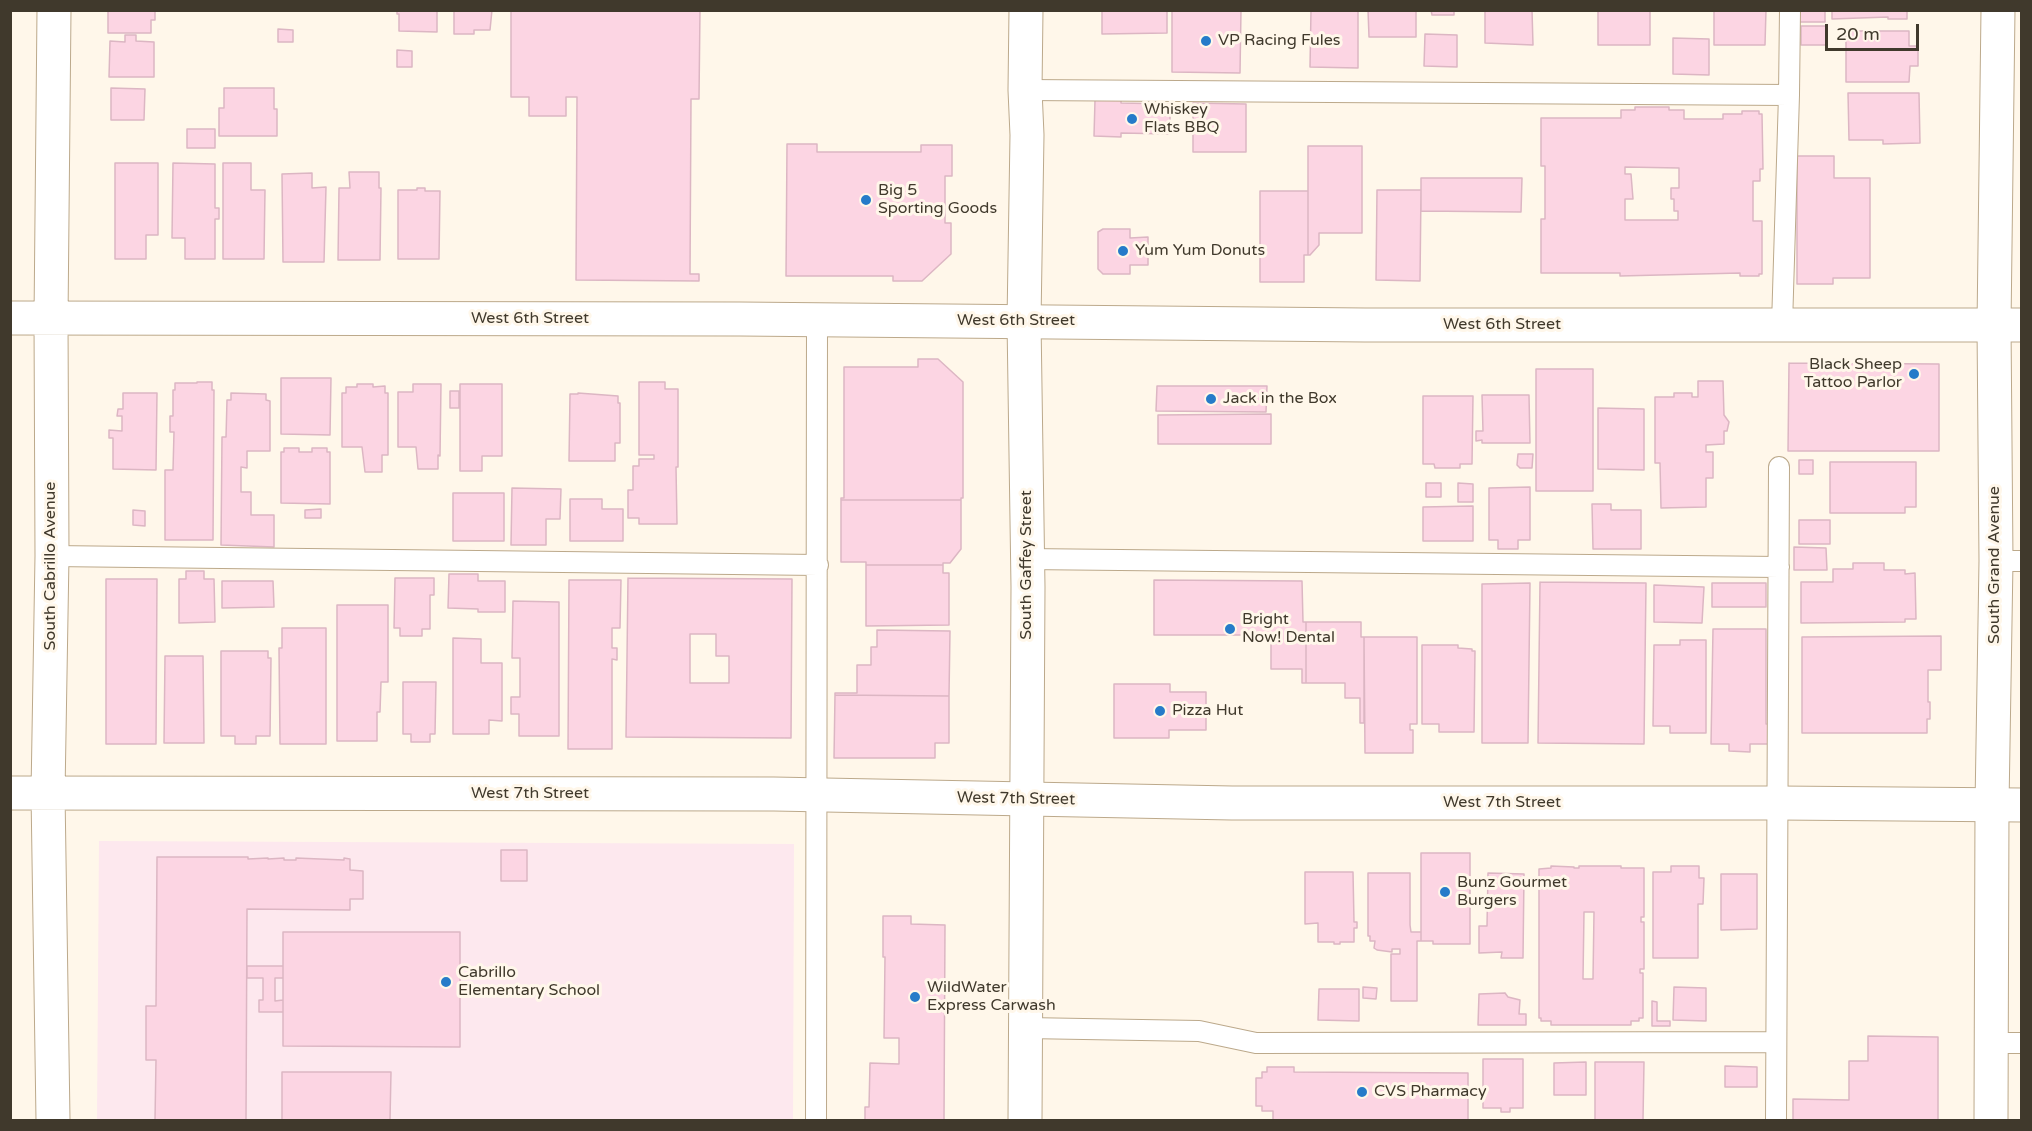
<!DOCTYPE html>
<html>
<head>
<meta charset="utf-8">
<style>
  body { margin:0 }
  #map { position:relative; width:2032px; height:1131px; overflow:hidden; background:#fff7ea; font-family:"Varela Round",sans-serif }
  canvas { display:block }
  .frame { position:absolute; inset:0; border:12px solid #40392c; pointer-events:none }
  .scale { position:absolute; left:1825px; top:24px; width:94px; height:27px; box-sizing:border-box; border:3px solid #40392c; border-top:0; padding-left:8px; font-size:18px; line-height:21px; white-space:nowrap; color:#40392c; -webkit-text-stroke:4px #fff7ea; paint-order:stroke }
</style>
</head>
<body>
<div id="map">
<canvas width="2032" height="1131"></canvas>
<div class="frame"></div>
<div class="scale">20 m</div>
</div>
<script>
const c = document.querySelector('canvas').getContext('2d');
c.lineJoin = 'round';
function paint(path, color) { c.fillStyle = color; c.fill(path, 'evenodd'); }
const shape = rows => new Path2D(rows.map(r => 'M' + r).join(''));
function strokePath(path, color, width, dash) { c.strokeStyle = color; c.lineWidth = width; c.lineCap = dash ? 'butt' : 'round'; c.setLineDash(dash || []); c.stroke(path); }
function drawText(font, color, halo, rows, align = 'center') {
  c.font = font + ' "Varela Round",sans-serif'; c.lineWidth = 6; c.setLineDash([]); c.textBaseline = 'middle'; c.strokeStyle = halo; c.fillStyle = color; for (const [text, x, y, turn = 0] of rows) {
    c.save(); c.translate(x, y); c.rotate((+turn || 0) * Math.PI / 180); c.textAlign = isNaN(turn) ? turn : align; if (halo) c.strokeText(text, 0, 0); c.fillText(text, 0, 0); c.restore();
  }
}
const education = shape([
  [99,841,794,844,793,1120,97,1120]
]);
const building = shape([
  [108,10,155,10,155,20,151,20,151,33,108,33,108,10],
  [397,10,437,10,437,32,399,31,399,14,397,14,397,10],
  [454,10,492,10,490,30,474,30,474,34,454,34,454,10],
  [511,10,700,10,699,99,691,99,690,274,699,274,699,281,576,280,577,97,566,97,566,116,529,116,529,97,511,97,511,10],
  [1102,10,1167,10,1167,33,1102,34,1102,10],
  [1172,10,1241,10,1240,73,1172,72,1172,10],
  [1311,10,1358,10,1358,68,1310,67,1311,10],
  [1368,10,1416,10,1416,37,1369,37,1368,10],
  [1431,10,1454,10,1454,15,1432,15,1431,10],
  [1485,10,1532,10,1533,45,1485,43,1485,10],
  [1598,10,1650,10,1650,45,1598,45,1598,10],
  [1714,10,1766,10,1765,45,1714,45,1714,10],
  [1795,10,1825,10,1825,22,1795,22,1795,10],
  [1832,10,1907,10,1907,19,1888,19,1888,17,1832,19,1832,10],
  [1801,26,1827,26,1827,45,1801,45,1801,26],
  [278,29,293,30,293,42,278,42,278,29],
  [1846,31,1909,31,1909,46,1918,46,1918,66,1910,66,1909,82,1846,82,1846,31],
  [1425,34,1457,35,1457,67,1424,66,1425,34],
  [125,35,136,35,136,41,154,42,154,77,109,77,110,41,125,42,125,35],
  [1673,38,1709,39,1709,75,1673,74,1673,38],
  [397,50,412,51,412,67,397,67,397,50],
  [111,88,145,89,144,120,111,120,111,88],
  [224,88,274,88,274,109,277,109,277,136,219,136,219,108,224,108,224,88],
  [1848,93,1919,93,1920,143,1883,144,1883,140,1849,140,1848,93],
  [1095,100,1121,100,1121,103,1170,104,1170,134,1121,133,1121,137,1094,136,1095,100],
  [1193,103,1246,104,1246,152,1193,152,1193,103],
  [1635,107,1669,107,1669,110,1684,110,1684,119,1723,119,1723,114,1742,114,1742,111,1759,111,1759,114,1762,114,1763,169,1760,169,1760,181,1753,181,1753,221,1762,221,1762,274,1759,274,1759,276,1740,276,1740,273,1620,276,1620,273,1541,273,1541,219,1545,219,1545,166,1541,166,1541,118,1621,118,1621,110,1635,110,1635,107],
  [1625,167,1679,168,1679,188,1671,188,1671,199,1674,199,1674,211,1678,211,1678,220,1625,220,1625,199,1633,199,1631,174,1625,174,1625,167],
  [187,129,215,129,215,148,187,148,187,129],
  [787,144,817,144,817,152,921,152,921,145,952,145,952,176,945,176,945,223,951,223,951,254,922,281,893,281,893,276,786,276,787,144],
  [1308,146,1362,146,1362,233,1319,233,1319,245,1310,255,1308,255,1308,146],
  [1797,156,1834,156,1834,178,1870,178,1870,278,1833,278,1833,284,1797,284,1797,156],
  [115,163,158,163,158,235,146,235,146,259,115,259,115,163],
  [173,163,215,164,215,208,219,208,219,219,215,219,215,259,185,259,185,238,172,238,173,163],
  [223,163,251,163,251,190,265,190,264,259,223,259,223,163],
  [349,172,379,172,379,188,381,188,380,260,338,260,339,188,350,188,349,172],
  [312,173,312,188,326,187,324,262,283,262,282,174,312,173],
  [1421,178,1522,178,1521,212,1421,211,1421,178],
  [417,188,425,188,425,191,440,191,439,259,398,259,398,190,417,190,417,188],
  [1377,190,1421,190,1420,281,1376,280,1377,190],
  [1260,191,1308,191,1308,255,1304,255,1304,282,1260,282,1260,191],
  [1103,229,1130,229,1130,238,1148,237,1148,265,1130,265,1130,274,1103,274,1098,269,1098,232,1103,229],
  [918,359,938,359,963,382,963,498,961,498,961,500,841,500,841,498,844,498,844,367,918,367,918,359],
  [1789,363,1939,364,1939,451,1788,451,1789,363],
  [1536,369,1593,369,1593,491,1536,491,1536,369],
  [281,378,331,378,330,435,281,434,281,378],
  [1698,381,1723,381,1724,415,1729,422,1727,431,1724,431,1724,444,1706,445,1706,452,1713,452,1713,478,1706,478,1706,507,1661,508,1660,463,1655,463,1655,397,1674,397,1674,393,1692,393,1692,397,1698,397,1698,381],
  [197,382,212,382,212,390,214,390,213,540,165,540,165,470,173,470,174,432,170,432,170,416,173,416,173,390,175,390,175,383,197,383,197,382],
  [639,382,665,382,665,389,678,389,678,467,676,467,677,524,639,524,639,518,628,518,628,490,633,490,633,466,639,466,639,459,654,459,654,455,639,455,639,382],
  [357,384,373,384,373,387,385,386,385,393,388,393,388,455,382,455,382,472,365,472,362,447,342,447,342,393,346,393,346,387,357,387,357,384],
  [413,384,441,384,440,456,438,455,438,469,418,469,416,447,398,447,398,392,413,392,413,384],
  [460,384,502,384,502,456,482,456,482,471,460,471,460,384],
  [1157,386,1267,386,1266,412,1156,411,1157,386],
  [450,391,459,391,459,408,450,408,450,391],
  [123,393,157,393,156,470,113,469,113,438,109,438,109,430,122,431,122,416,117,416,118,409,123,409,123,393],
  [231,393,266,394,266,400,270,401,270,451,247,451,247,468,241,467,241,492,251,492,251,515,274,515,274,547,221,545,222,437,226,437,227,400,231,400,231,393],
  [578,393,618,396,618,403,620,403,620,443,615,443,615,461,569,461,570,394,578,394,578,393],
  [1482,395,1529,395,1530,443,1482,443,1482,440,1476,441,1476,431,1483,431,1482,395],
  [1423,396,1473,396,1472,464,1460,464,1460,468,1435,468,1434,464,1423,464,1423,396],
  [1598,408,1644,409,1644,470,1598,469,1598,408],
  [1271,414,1271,444,1158,444,1158,415,1271,414],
  [284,448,299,448,299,452,312,452,312,448,327,448,327,452,330,452,330,504,281,503,281,452,284,452,284,448],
  [1518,454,1533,454,1532,468,1520,468,1517,465,1518,454],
  [1799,460,1813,460,1813,474,1799,474,1799,460],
  [1830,462,1916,462,1916,507,1905,507,1905,513,1830,513,1830,462],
  [1426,483,1441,483,1441,497,1426,497,1426,483],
  [1458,483,1473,484,1473,502,1458,502,1458,483],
  [1530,487,1530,540,1518,540,1518,549,1498,549,1498,540,1489,540,1489,488,1530,487],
  [512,488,561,489,560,519,546,519,546,545,511,545,512,488],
  [453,493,504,493,504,541,453,541,453,493],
  [570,499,602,499,602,509,623,509,623,541,570,541,570,499],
  [841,500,961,500,961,549,950,563,943,563,943,565,866,565,866,562,841,562,841,500],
  [1592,504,1611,504,1611,510,1641,510,1641,549,1593,549,1592,504],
  [1473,506,1473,541,1423,541,1423,507,1473,506],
  [321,509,321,518,305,518,305,510,321,509],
  [133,510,145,511,145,526,133,525,133,510],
  [1799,520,1830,520,1830,544,1799,544,1799,520],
  [1794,547,1826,548,1827,570,1794,570,1794,547],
  [1853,563,1884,563,1884,570,1905,570,1905,574,1915,573,1916,619,1905,619,1905,622,1801,623,1801,582,1833,582,1833,569,1853,569,1853,563],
  [866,565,943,565,943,573,949,573,949,625,866,626,866,565],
  [186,571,204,571,204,579,214,579,215,622,179,623,179,579,186,579,186,571],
  [449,574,478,574,478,581,505,581,505,612,478,612,478,609,448,608,449,574],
  [395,578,434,578,434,595,430,595,430,629,422,629,422,636,400,636,400,628,394,628,395,578],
  [628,578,792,579,791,738,626,737,628,578],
  [690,634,716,634,716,656,729,656,729,683,690,683,690,634],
  [106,579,157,579,156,744,106,744,106,579],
  [569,580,621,580,620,628,612,628,612,648,617,648,617,660,612,659,612,749,568,749,569,580],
  [1154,580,1302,581,1303,622,1306,622,1306,683,1302,683,1302,669,1271,669,1271,635,1154,635,1154,580],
  [222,581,273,581,274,607,222,608,222,581],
  [1540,582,1646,583,1644,744,1538,743,1540,582],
  [1530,583,1528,743,1482,743,1482,584,1530,583],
  [1712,583,1766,583,1766,607,1712,607,1712,583],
  [1654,585,1704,587,1702,623,1654,622,1654,585],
  [513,601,559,602,559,736,519,736,519,714,511,714,511,697,520,697,520,658,512,658,513,601],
  [337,605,388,605,388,682,381,682,380,712,377,712,377,741,337,741,337,605],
  [1306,622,1361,622,1361,637,1364,637,1364,723,1360,723,1360,698,1345,698,1345,683,1306,683,1306,622],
  [282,628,326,628,326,744,280,744,279,648,282,648,282,628],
  [1713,629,1766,629,1766,724,1768,724,1768,744,1750,744,1750,752,1729,751,1729,744,1711,744,1713,629],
  [877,630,950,631,949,696,835,695,835,693,857,693,857,665,871,665,871,647,877,647,877,630],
  [1941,636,1941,670,1928,670,1928,702,1930,702,1930,719,1927,719,1927,733,1802,733,1802,637,1941,636],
  [1364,637,1417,637,1417,724,1410,724,1410,730,1413,730,1413,753,1365,753,1364,637],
  [453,638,481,639,481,663,502,663,502,721,489,720,489,734,453,734,453,638],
  [1680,640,1706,640,1706,733,1670,733,1670,726,1653,726,1654,645,1680,645,1680,640],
  [1422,645,1458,645,1458,648,1472,649,1472,651,1475,651,1474,732,1439,732,1439,724,1422,724,1422,645],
  [221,651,268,651,268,658,271,658,270,736,256,736,256,744,235,744,235,736,221,736,221,651],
  [165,656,203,656,204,743,164,743,165,656],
  [403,682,436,682,435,734,430,734,430,742,411,742,411,734,403,734,403,682],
  [1114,684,1170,684,1170,692,1206,692,1206,730,1169,730,1169,738,1114,738,1114,684],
  [835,695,949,696,949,743,935,743,935,758,834,758,835,695],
  [501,850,527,850,527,881,501,881,501,850],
  [1421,853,1470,853,1470,944,1433,944,1433,941,1421,941,1421,853],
  [157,857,248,857,248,859,268,858,268,859,284,858,284,860,296,860,296,858,344,860,344,858,350,859,350,870,363,871,363,899,350,899,350,910,247,909,246,1120,155,1120,156,1060,146,1060,146,1006,156,1006,157,857],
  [1551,866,1574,867,1574,868,1579,868,1579,866,1621,866,1621,868,1644,868,1644,917,1641,917,1641,922,1644,922,1644,969,1640,969,1640,973,1643,973,1643,1018,1639,1018,1639,1021,1631,1021,1631,1025,1551,1025,1551,1021,1541,1021,1541,1018,1539,1018,1539,869,1551,868,1551,866],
  [1584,912,1594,912,1593,979,1583,979,1584,912],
  [1671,866,1699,866,1699,878,1704,878,1703,904,1698,904,1698,958,1653,958,1653,872,1671,872,1671,866],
  [1305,872,1353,872,1354,922,1357,922,1357,928,1354,928,1354,942,1340,942,1340,944,1334,944,1334,942,1318,942,1318,923,1305,924,1305,872],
  [1368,873,1410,873,1410,925,1411,932,1421,932,1421,941,1417,941,1417,1001,1391,1001,1391,954,1400,954,1400,949,1392,949,1392,952,1377,950,1374,948,1375,941,1370,941,1370,936,1368,936,1368,873],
  [1488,873,1524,874,1523,958,1501,958,1502,952,1479,953,1479,926,1487,926,1488,873],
  [1721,874,1757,874,1757,929,1721,930,1721,874],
  [883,916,911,916,911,924,945,925,944,1120,865,1120,865,1107,869,1107,870,1063,899,1064,899,1038,884,1038,885,957,883,957,883,916],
  [283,932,460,932,460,1047,283,1046,283,932],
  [247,966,283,966,283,978,275,978,275,1001,283,1000,283,1012,259,1012,259,1000,263,1000,263,978,247,978,247,966],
  [1363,987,1377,988,1376,999,1363,998,1363,987],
  [1674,987,1706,988,1706,1021,1673,1020,1674,987],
  [1319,989,1359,989,1359,1021,1318,1020,1319,989],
  [1505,993,1508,997,1520,1000,1519,1014,1526,1014,1526,1025,1478,1025,1479,994,1505,993],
  [1652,1001,1657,1002,1657,1021,1670,1021,1670,1026,1652,1026,1652,1001],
  [1868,1036,1938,1037,1938,1120,1793,1120,1793,1099,1849,1100,1849,1061,1868,1061,1868,1036],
  [1483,1059,1523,1059,1523,1108,1510,1108,1510,1112,1501,1112,1501,1108,1483,1108,1483,1059],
  [1586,1062,1586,1095,1554,1095,1554,1063,1586,1062],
  [1595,1062,1644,1062,1643,1120,1595,1120,1595,1062],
  [1725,1066,1757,1067,1757,1087,1725,1087,1725,1066],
  [1267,1067,1294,1067,1294,1072,1468,1073,1468,1120,1273,1120,1273,1111,1262,1111,1262,1106,1256,1106,1256,1078,1262,1078,1262,1072,1267,1072,1267,1067],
  [282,1072,391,1072,390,1120,282,1120,282,1072]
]);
const service = shape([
  [1025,90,1789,95],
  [1782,325,1789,95,1790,10],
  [52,556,818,565],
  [1026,559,1779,567],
  [1996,561,2022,561],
  [1026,1028,1199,1031,1256,1043,1776,1042],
  [1991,1043,2022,1043],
  [816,1120,817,320],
  [1776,1120,1779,467]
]);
const minor = shape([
  [1991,1120,1992,805,1996,561,1994,325,1998,10]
]);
const tertiary = shape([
  [10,318,740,319,1365,325,2022,325],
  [10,793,774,794,1232,803,1778,803,2022,805],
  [53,1120,48,793,52,556,51,319,54,10]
]);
const primary = shape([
  [1025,1120,1028,587,1024,321,1027,135,1025,90,1026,10]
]);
const markers = [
  [1206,41,6,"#267bc9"],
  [1132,119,6,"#267bc9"],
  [866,200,6,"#267bc9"],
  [1123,251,6,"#267bc9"],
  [1914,374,6,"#267bc9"],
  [1211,399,6,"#267bc9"],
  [1230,629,6,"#267bc9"],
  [1160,711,6,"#267bc9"],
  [1445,892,6,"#267bc9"],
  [446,982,6,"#267bc9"],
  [915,997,6,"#267bc9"],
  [1362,1092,6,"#267bc9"]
];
const poiNames = [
  ["VP Racing Fules",1218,41],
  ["Whiskey",1144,110],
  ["Flats BBQ",1144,128],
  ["Big 5",878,191],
  ["Sporting Goods",878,209],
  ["Yum Yum Donuts",1135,251],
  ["Black Sheep",1902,365,"right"],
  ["Tattoo Parlor",1902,383,"right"],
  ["Jack in the Box",1223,399],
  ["Bright",1242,620],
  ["Now! Dental",1242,638],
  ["Pizza Hut",1172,711],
  ["Bunz Gourmet",1457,883],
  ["Burgers",1457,901],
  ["Cabrillo",458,973],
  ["Elementary School",458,991],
  ["WildWater",927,988],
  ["Express Carwash",927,1006],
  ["CVS Pharmacy",1374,1092]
];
const streetNames = [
  ["West 6th Street",530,319],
  ["West 6th Street",1016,321],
  ["West 6th Street",1502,325],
  ["South Gaffey Street",1027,565,-90],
  ["South Grand Avenue",1995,565,-90],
  ["South Cabrillo Avenue",51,566,-90],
  ["West 7th Street",530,794],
  ["West 7th Street",1016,799,1],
  ["West 7th Street",1502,803]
];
paint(education, '#fde8ee');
paint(building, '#fcd5e3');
strokePath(building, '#dcb6c3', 1.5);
strokePath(service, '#bca98b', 22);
strokePath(minor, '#bca98b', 35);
strokePath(tertiary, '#bca98b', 35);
strokePath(primary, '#bca98b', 35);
strokePath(service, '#fff', 20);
strokePath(minor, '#fff', 33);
strokePath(tertiary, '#fff', 33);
strokePath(primary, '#fff', 33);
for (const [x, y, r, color] of markers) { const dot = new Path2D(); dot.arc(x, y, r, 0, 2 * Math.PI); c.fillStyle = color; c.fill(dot); strokePath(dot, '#fff7ea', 2); }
drawText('16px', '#40392c', '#fff7ea', poiNames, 'left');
drawText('16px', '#40392c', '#fff7ea', streetNames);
</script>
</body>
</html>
